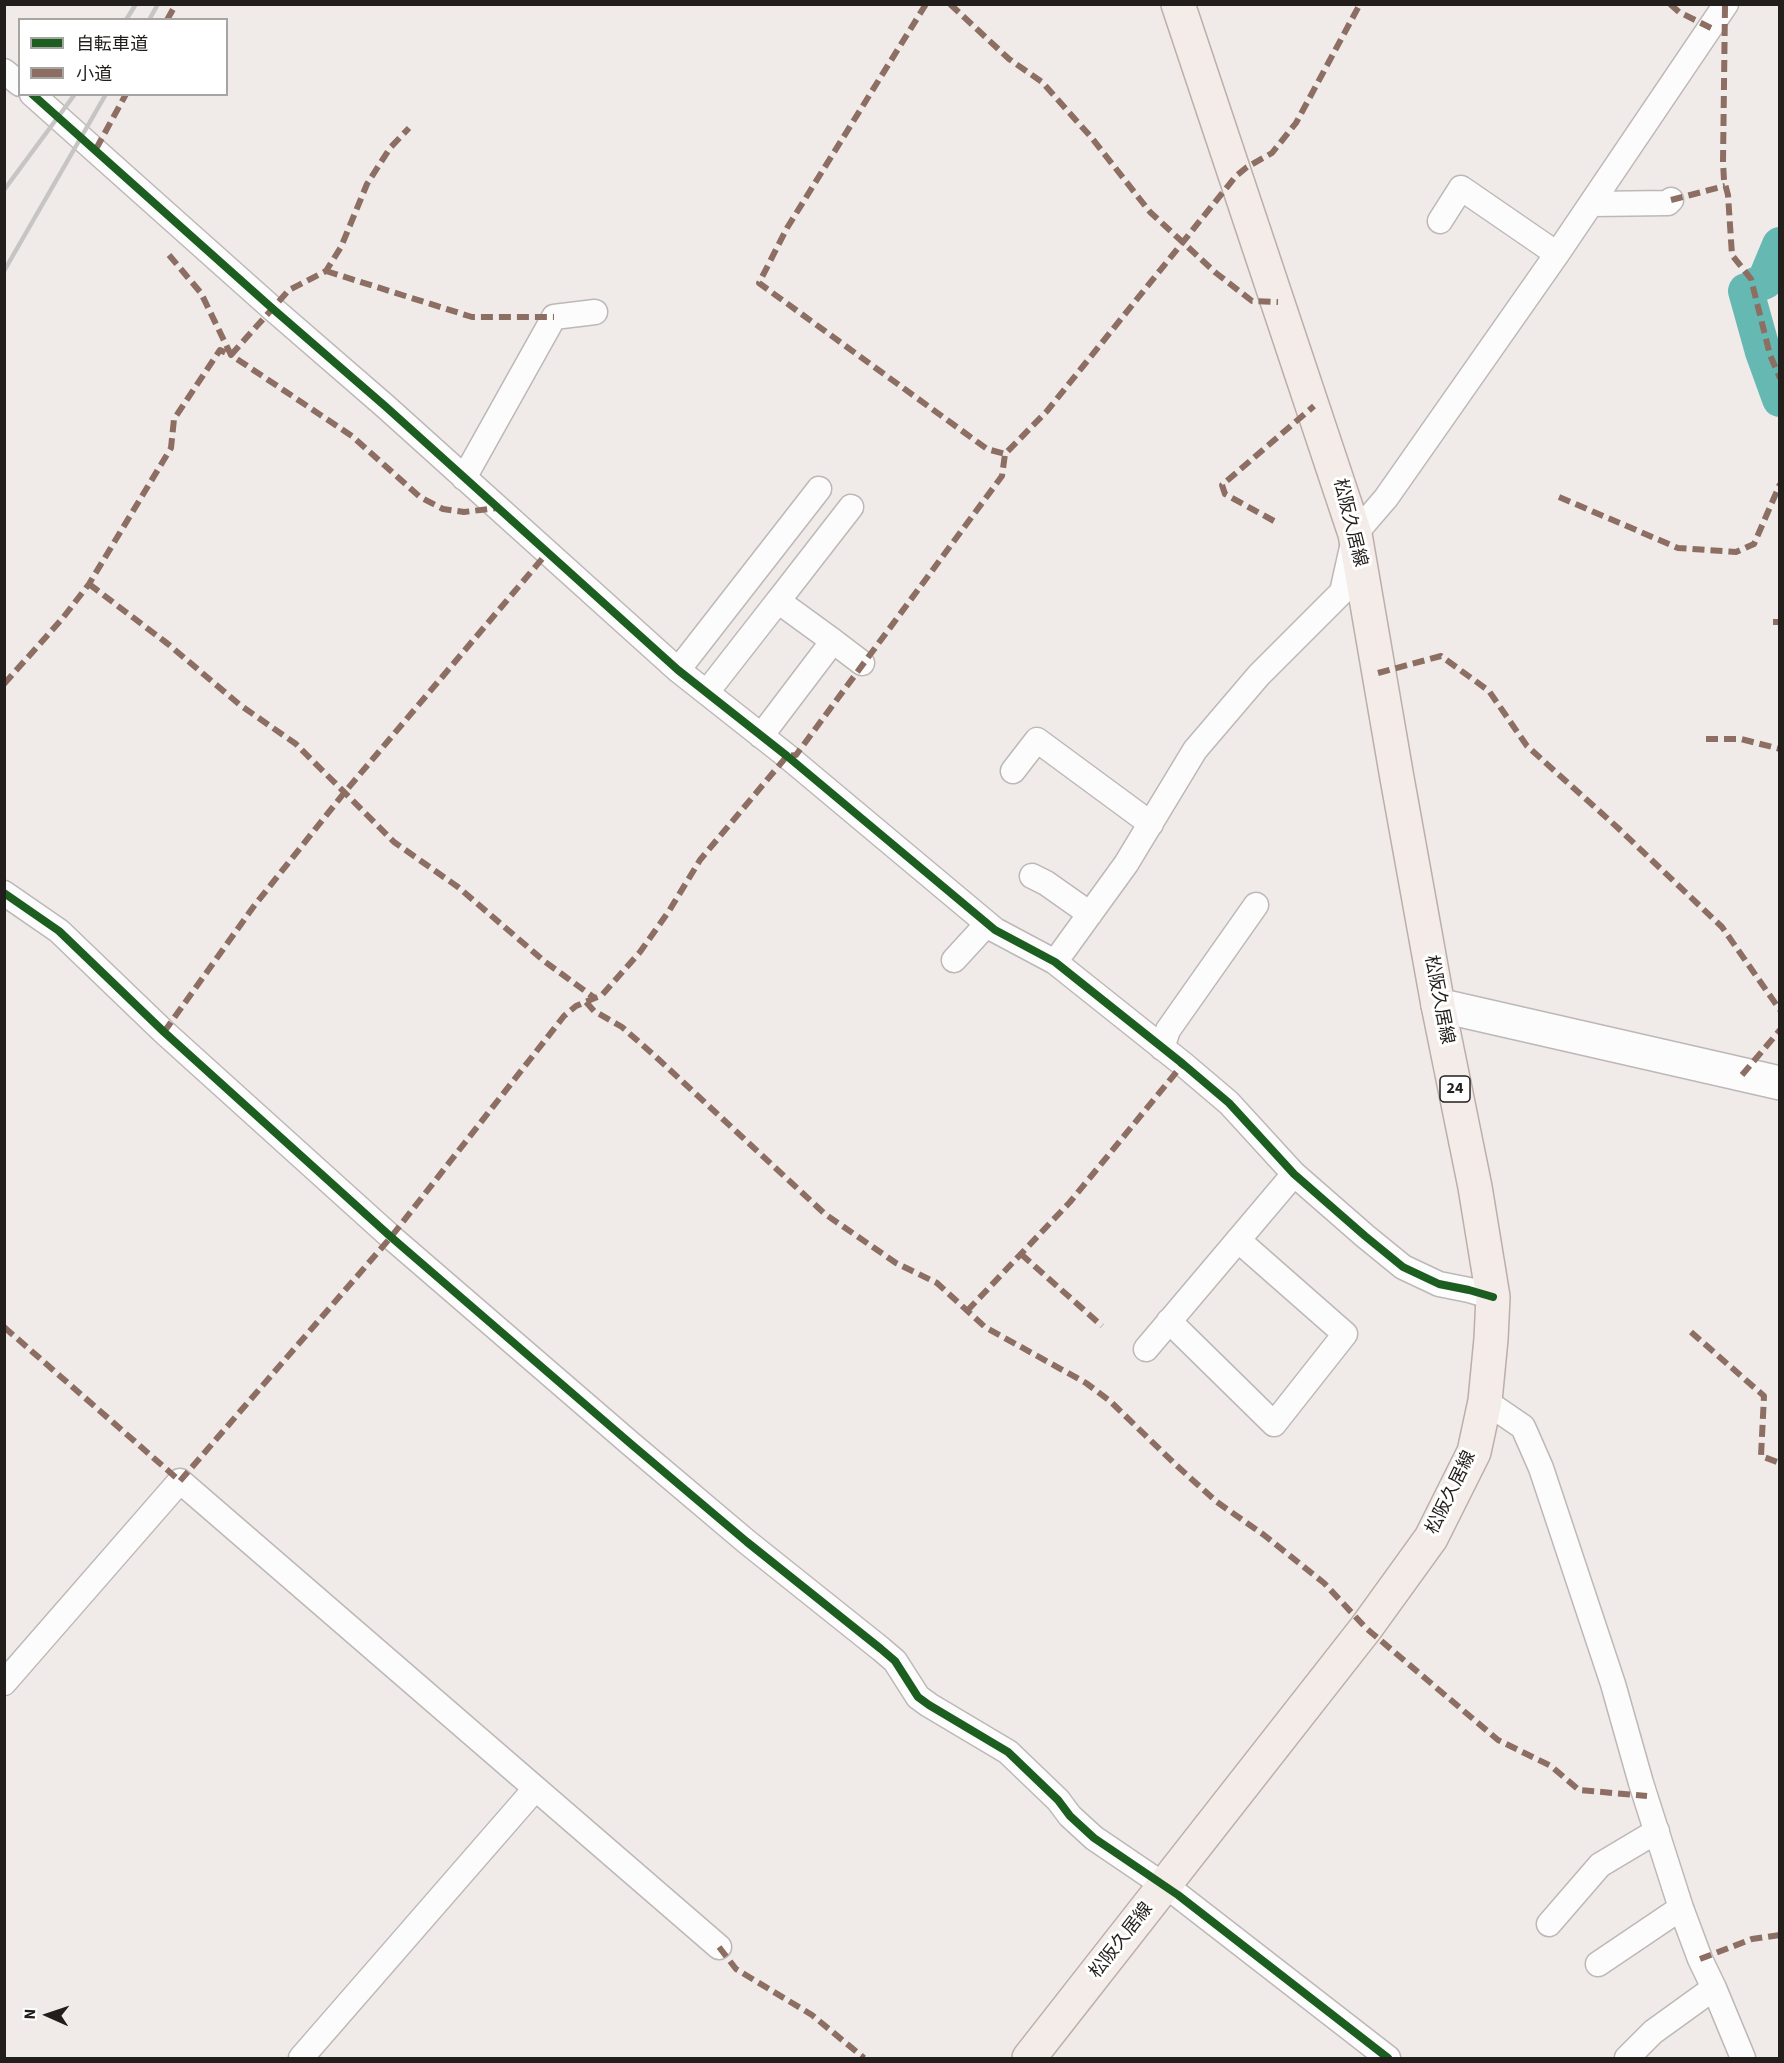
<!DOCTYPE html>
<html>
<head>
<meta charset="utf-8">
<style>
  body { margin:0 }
  #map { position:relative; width:1784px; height:2063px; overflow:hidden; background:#f0eae8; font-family:"Source Sans 3","Noto Sans JP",sans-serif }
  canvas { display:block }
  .frame { position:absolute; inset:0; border:6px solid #221e1c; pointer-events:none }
  .legend { position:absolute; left:18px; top:18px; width:210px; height:78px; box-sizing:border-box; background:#fff; border:2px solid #a7a5a4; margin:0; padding:8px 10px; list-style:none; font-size:18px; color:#221e1c }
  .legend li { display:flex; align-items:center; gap:12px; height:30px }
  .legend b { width:30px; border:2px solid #a7a5a4 }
  .north { position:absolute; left:18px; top:1985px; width:60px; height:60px; -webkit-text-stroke:4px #fff; paint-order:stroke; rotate:273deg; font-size:16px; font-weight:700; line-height:24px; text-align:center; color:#221e1c }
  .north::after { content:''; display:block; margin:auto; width:21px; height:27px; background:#221e1c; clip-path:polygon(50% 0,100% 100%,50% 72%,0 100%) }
</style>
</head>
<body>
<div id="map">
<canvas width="1784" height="2063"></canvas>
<div class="frame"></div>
<ul class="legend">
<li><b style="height:8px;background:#1b5e20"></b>自転車道</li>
<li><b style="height:8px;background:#8d6e63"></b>小道</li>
</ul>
<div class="north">N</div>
</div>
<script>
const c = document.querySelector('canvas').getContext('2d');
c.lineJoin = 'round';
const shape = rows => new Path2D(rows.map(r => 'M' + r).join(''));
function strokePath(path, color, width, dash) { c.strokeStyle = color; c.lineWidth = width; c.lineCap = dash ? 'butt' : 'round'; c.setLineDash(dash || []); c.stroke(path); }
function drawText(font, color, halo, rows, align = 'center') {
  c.font = font + ' "Source Sans 3","Noto Sans JP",sans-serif'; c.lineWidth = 6; c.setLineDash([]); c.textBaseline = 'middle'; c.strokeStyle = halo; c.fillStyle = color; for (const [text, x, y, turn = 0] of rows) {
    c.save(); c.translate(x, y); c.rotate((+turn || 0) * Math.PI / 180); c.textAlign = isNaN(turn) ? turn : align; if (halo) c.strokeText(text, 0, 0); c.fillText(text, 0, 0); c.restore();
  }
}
const river = shape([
  [1756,285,1765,281,1780,245],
  [1746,291,1763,352,1780,399]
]);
const street = shape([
  [4,71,20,84],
  [32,94,273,309,385,406,678,670,787,756,995,930,1055,962,1183,1064,1229,1103,1294,1174,1365,1236,1403,1267,1439,1284,1469,1290,1493,1297],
  [1592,204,1668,203,1671,200],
  [1440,221,1461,188,1557,254],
  [464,478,554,317,595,312],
  [778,601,851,507],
  [678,670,819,489],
  [707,692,778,601,833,641],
  [761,736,833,641,862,663],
  [1013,771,1037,740,1151,824],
  [1032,876,1046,883,1090,914],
  [4,893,59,931,164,1032,391,1237,631,1444,747,1542,881,1649,895,1661,918,1697,929,1705,1008,1752,1058,1800,1070,1816,1094,1838,1178,1895,1388,2058],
  [954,960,987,924],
  [1055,962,1126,864,1195,750,1259,675,1342,592,1355,534,1386,498,1557,254,1726,4],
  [1162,1048,1168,1030,1256,905],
  [1169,1321,1274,1424,1345,1334,1238,1240],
  [1146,1349,1294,1174],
  [1485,1401,1523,1427,1541,1468,1613,1684,1641,1783,1681,1908,1700,1959,1714,1988,1743,2058],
  [4,1683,180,1481,719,1947],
  [1549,1924,1600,1865,1657,1831],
  [1598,1964,1681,1908],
  [301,2058,535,1789],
  [1627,2058,1653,2032,1714,1988]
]);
const secondary = shape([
  [1438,1005,1780,1083]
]);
const primary = shape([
  [1029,2058,1366,1628,1431,1538,1474,1452,1485,1401,1491,1339,1493,1297,1475,1187,1438,1005,1397,778,1355,534,1178,4]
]);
const rail = shape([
  [126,20,136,4],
  [149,20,158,4],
  [4,190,75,94],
  [4,271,106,94]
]);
const quiet = shape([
  [926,4,787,228,759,283,987,449,1005,454,1047,411,1236,176,1247,167,1272,153,1296,123,1360,4],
  [950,4,1009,59,1042,82,1091,137,1150,212,1216,273,1252,301,1278,302],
  [1670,4,1679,12,1711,28],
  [1725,6,1723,162,1724,180,1728,195,1732,255,1751,279,1770,355,1780,378],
  [167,20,176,4],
  [96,149,126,94],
  [1671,200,1725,186],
  [169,255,201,293,231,355,352,436,420,497,443,509,464,512,497,508],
  [326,271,472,317,554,317],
  [1559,497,1678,548,1736,552,1754,544,1780,484],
  [1274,521,1225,494,1222,485,1314,406],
  [89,584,168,644,240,705,296,744,394,842,458,887,544,961,596,999],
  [1773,622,1780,622],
  [1378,673,1441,656,1489,691,1527,746,1618,828,1722,927,1780,1010],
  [4,684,62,619,89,584,171,448,174,419,220,350,231,355,289,290,326,271,341,247,367,184,390,148,409,128],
  [1706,739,1741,739,1780,749],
  [586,1002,594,1011,622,1027,655,1056,825,1214,896,1263,937,1283,985,1327,1086,1383,1110,1401,1176,1465,1217,1502,1264,1535,1324,1583,1366,1628,1498,1740,1551,1766,1579,1790,1647,1796],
  [164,1032,254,906,344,793,547,553],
  [1742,1075,1780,1030],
  [1021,1254,1102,1326],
  [967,1311,1070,1202,1183,1064],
  [4,1327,180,1481,391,1237,564,1016,576,1006,602,995,640,952,669,911,700,860,787,756,796,755,1002,476,1005,454],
  [1691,1332,1764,1396,1761,1456,1780,1463],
  [719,1947,736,1969,812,2015,864,2058],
  [1700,1959,1752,1939,1780,1935]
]);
const cycleway = shape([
  [32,94,273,309,385,406,678,670,787,756,995,930,1055,962,1183,1064,1229,1103,1294,1174,1365,1236,1403,1267,1439,1284,1469,1290,1493,1297],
  [4,893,59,931,164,1032,391,1237,631,1444,747,1542,881,1649,895,1661,918,1697,929,1705,1008,1752,1058,1800,1070,1816,1094,1838,1178,1895,1388,2058]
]);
const shields = [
  [1455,1089,30]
];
const shieldNames = [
  ["24",1455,1089]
];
const streetNames = [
  ["松阪久居線",1349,523,76],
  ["松阪久居線",1438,1000,79],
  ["松阪久居線",1452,1493,-64],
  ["松阪久居線",1122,1941,-52]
];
strokePath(river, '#65b9b2', 36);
strokePath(street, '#bdb8b7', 27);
strokePath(secondary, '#bdb8b7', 36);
strokePath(primary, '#bcaea8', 36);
strokePath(street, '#fdfcfc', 24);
strokePath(secondary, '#fdfcfc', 33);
strokePath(primary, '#f3ece8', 33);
strokePath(rail, '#c7c5c4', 4.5);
strokePath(quiet, '#8d6e63', 6, [12, 6]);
strokePath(cycleway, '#1b5e20', 8);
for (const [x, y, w] of shields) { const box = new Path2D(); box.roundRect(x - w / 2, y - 13, w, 26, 4.5); c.fillStyle = '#fff'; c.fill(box); strokePath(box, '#221e1c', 1.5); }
drawText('bold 16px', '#221e1c', null, shieldNames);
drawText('18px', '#221e1c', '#fff', streetNames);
</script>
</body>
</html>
